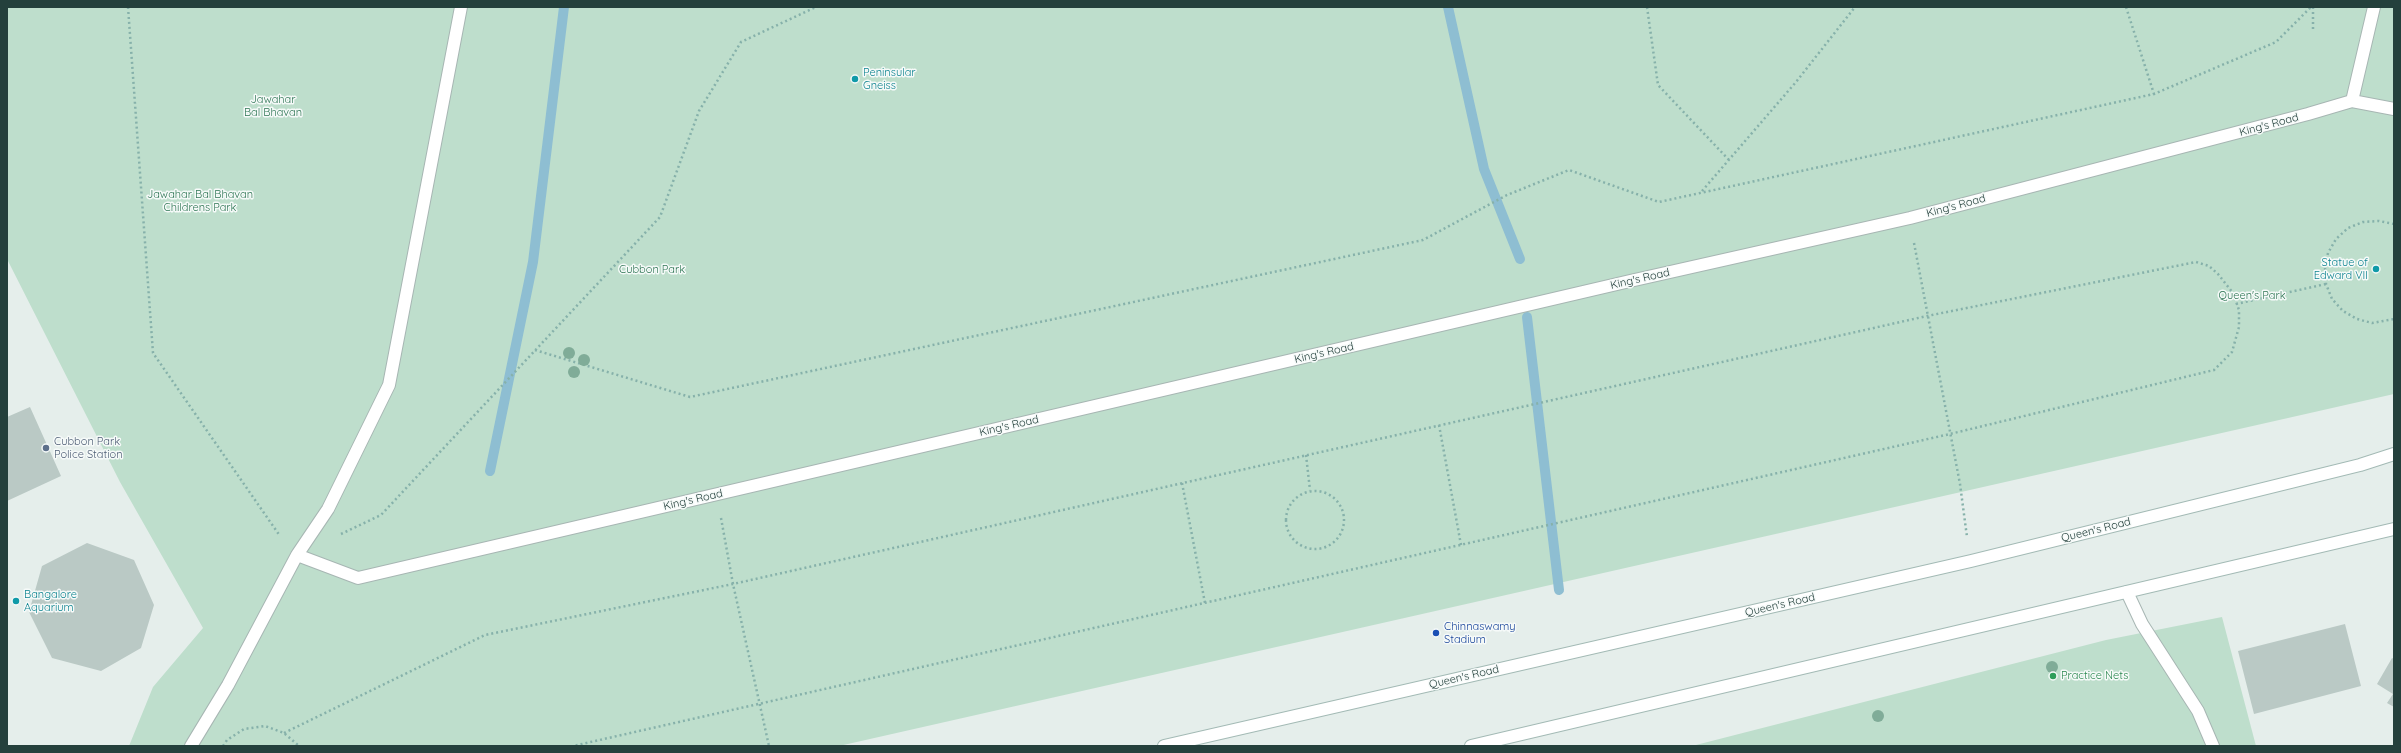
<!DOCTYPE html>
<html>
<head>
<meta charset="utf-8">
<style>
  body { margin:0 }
  #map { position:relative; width:2401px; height:753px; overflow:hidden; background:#e5eeeb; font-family:Quicksand,sans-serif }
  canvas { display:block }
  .frame { position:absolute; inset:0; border:8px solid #24403c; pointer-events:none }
</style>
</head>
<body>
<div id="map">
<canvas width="2401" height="753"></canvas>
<div class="frame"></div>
</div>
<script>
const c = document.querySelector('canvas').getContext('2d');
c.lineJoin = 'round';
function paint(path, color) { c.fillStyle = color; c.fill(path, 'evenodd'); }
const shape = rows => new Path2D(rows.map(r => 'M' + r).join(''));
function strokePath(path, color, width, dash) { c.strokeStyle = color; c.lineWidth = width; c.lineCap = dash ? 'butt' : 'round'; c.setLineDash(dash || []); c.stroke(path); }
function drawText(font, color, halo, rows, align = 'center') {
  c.font = font + ' Quicksand,sans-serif'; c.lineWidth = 3; c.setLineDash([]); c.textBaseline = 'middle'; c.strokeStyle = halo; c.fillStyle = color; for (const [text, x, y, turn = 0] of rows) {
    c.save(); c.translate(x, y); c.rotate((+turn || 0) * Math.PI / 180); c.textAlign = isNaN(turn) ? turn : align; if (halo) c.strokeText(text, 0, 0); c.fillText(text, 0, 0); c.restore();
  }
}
const green = shape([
  [8,7,2394,7,2394,394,839,746,129,746,153,687,203,628,120,482,7,259],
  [2222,617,2256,746,1692,746,2106,640]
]);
const stream = shape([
  [1448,7,1484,169,1520,259],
  [1527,317,1559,590],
  [490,471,533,262,564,7]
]);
const building = shape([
  [30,407,61,476,7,501,7,417],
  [87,543,134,560,154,605,141,648,101,671,52,658,29,612,42,566],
  [2345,624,2361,686,2254,714,2238,651],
  [2392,658,2394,659,2394,707,2387,703,2393,694,2377,684]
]);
const path = shape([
  [128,7,153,353,280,536],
  [1647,7,1658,85,1729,160],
  [2126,7,2154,94],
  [2313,29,2313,7],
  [1702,191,1796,82,1855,7],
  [2394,224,2379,221,2363,222,2348,228,2336,239,2328,253,2325,268,2326,284,2332,299,2343,311,2357,319,2372,323,2394,319],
  [1914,243,1960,484,1967,537],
  [2236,304,2326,284],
  [535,350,690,397,1423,240,1507,195,1569,170,1659,202,2154,94,2276,42,2311,7],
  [1439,425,1461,545],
  [1306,455,1310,490],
  [1182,483,1205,603],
  '1286 520a29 29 0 1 1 58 0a29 29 0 1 1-58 0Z',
  [721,518,733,584,769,746],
  [341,534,381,515,660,217,699,111,741,42,816,7],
  [284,733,485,635,733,584,1927,316,2196,262,2209,266,2218,274,2233,293,2239,310,2239,327,2232,352,2214,370,1950,434,573,746],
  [223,746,227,740,244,729,265,726,284,733,299,746]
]);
const lane = shape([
  [2127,592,2142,624,2198,711,2213,746]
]);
const street = shape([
  [2352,101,2374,7],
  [297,555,358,578,1630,281,1910,218,2308,114,2352,101,2394,109],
  [191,746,228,685,297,555,328,509,389,385,461,7]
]);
const secondary = shape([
  [1164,746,1971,561,2360,465,2394,454],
  [1471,746,2394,529]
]);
const trees = [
  [569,353],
  [584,360],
  [574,372],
  [2052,667],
  [1878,716]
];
const markers = [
  [855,79,4,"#0f9aa8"],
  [2376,269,4,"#0f9aa8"],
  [46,448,4,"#5c6f8a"],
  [16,601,4,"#0f9aa8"],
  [1436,633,4,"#1a4fb4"],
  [2053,676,4,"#2e9e5b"]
];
const cultureNames = [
  ["Peninsular",863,73],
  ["Gneiss",863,86],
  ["Statue of",2368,263,"right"],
  ["Edward VII",2368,276,"right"],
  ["Bangalore",24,595],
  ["Aquarium",24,608]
];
const parkNames = [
  ["Jawahar",273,100],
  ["Bal Bhavan",273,113],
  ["Jawahar Bal Bhavan",200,195],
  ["Childrens Park",200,208],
  ["Cubbon Park",652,270],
  ["Queen's Park",2252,296]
];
const streetNames = [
  ["King's Road",2269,125,-15],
  ["King's Road",1956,206,-15],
  ["King's Road",1640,279,-13],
  ["King's Road",1324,353,-13],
  ["King's Road",1009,426,-13],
  ["King's Road",693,500,-13],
  ["Queen's Road",2096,530,-14],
  ["Queen's Road",1780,605,-13],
  ["Queen's Road",1464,677,-13]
];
const serviceNames = [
  ["Cubbon Park",54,442],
  ["Police Station",54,455]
];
const transitNames = [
  ["Chinnaswamy",1444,627],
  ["Stadium",1444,640]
];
const leisureNames = [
  ["Practice Nets",2061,676]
];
paint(green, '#bedecc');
strokePath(stream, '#8ebed2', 10);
paint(building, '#bac9c5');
strokePath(lane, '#a7b6b3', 14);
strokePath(street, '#a7b6b3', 14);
strokePath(secondary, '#a3bab5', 14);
strokePath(path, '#86b1aa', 2.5, [2, 3]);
strokePath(lane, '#fff', 12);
strokePath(street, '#fff', 12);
strokePath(secondary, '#fff', 12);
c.fillStyle = '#80ac98';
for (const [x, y] of trees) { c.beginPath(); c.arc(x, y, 6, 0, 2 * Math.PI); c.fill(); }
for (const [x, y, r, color] of markers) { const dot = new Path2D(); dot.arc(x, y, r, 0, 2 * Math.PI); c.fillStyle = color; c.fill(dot); strokePath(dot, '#f6faf9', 1.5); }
drawText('11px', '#0d838f', '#f6faf9', cultureNames, 'left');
drawText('11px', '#2e7654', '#f6faf9', parkNames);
drawText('11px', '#24403c', '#f6faf9', streetNames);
drawText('11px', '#4e5e75', '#f6faf9', serviceNames, 'left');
drawText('11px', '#164399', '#f6faf9', transitNames, 'left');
drawText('11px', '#27864d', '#f6faf9', leisureNames, 'left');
</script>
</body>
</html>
